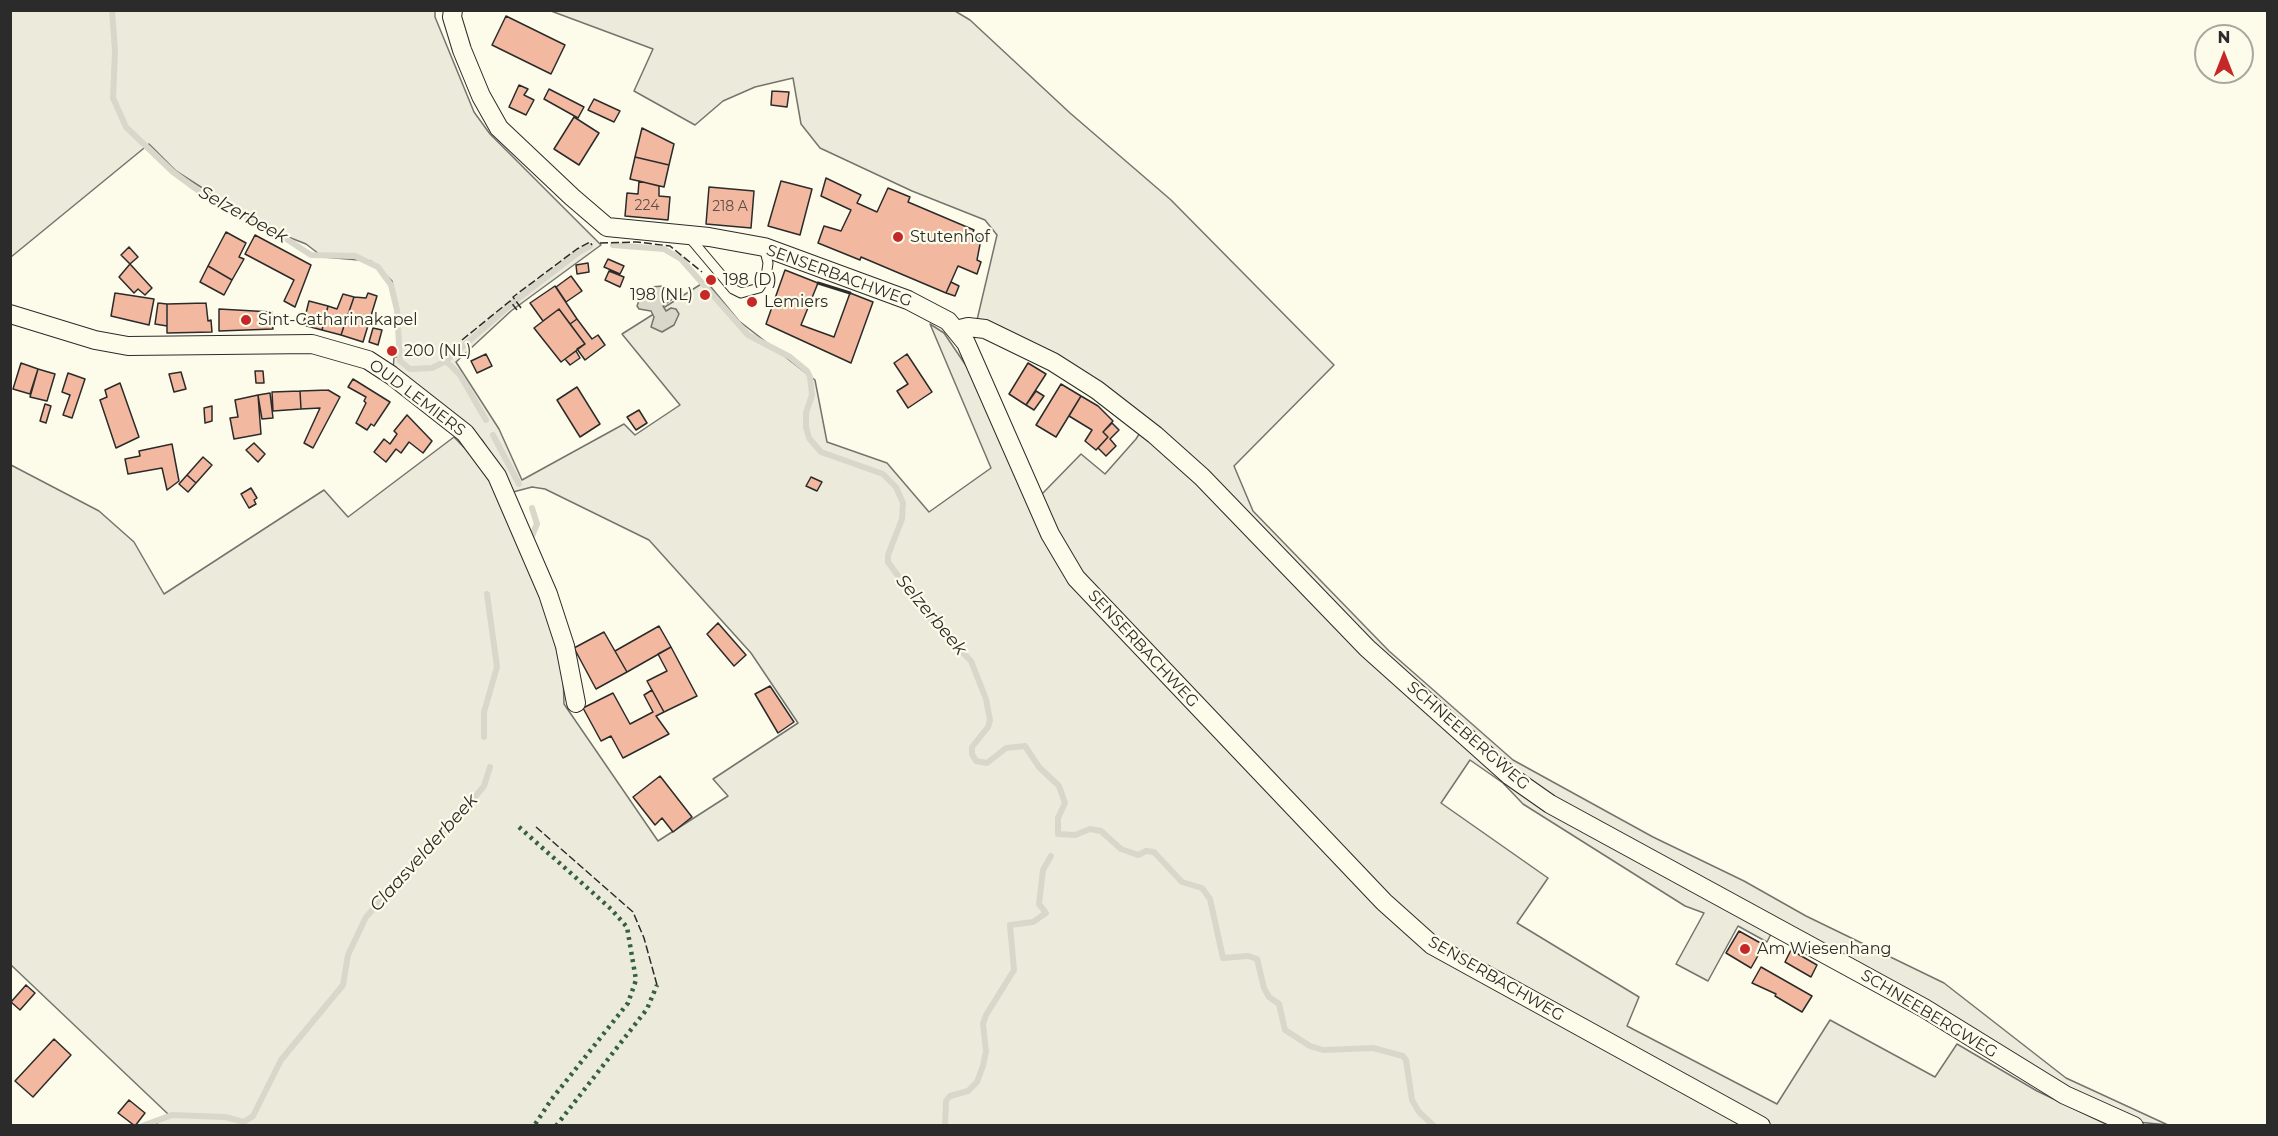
<!DOCTYPE html>
<html>
<head>
<meta charset="utf-8">
<style>
  body { margin:0 }
  #map { position:relative; width:2278px; height:1136px; overflow:hidden; background:#fdfbea; font-family:Montserrat,sans-serif }
  canvas { display:block }
  .frame { position:absolute; inset:0; border:12px solid #2b2b2b; pointer-events:none }
  .north { position:absolute; left:2194px; top:24px; width:60px; height:60px; box-sizing:border-box; background:#fdfbea; border:2px solid #a9a89e; border-radius:50%; rotate:0deg; font-size:16px; font-weight:700; line-height:24px; text-align:center; color:#2b2b2b }
  .north::after { content:''; display:block; margin:auto; width:21px; height:27px; background:#c62828; clip-path:polygon(50% 0,100% 100%,50% 72%,0 100%) }
</style>
</head>
<body>
<div id="map">
<canvas width="2278" height="1136"></canvas>
<div class="frame"></div>
<div class="north">N</div>
</div>
<script>
const c = document.querySelector('canvas').getContext('2d');
c.lineJoin = 'round';
function paint(path, color) { c.fillStyle = color; c.fill(path, 'evenodd'); }
const shape = rows => new Path2D(rows.map(r => 'M' + r).join(''));
function strokePath(path, color, width, dash) { c.strokeStyle = color; c.lineWidth = width; c.lineCap = dash ? 'butt' : 'round'; c.setLineDash(dash || []); c.stroke(path); }
function drawText(font, color, halo, rows, align = 'center') {
  c.font = font + ' Montserrat,sans-serif'; c.lineWidth = 4.5; c.setLineDash([]); c.textBaseline = 'middle'; c.strokeStyle = halo; c.fillStyle = color; for (const [text, x, y, turn = 0] of rows) {
    c.save(); c.translate(x, y); c.rotate((+turn || 0) * Math.PI / 180); c.textAlign = isNaN(turn) ? turn : align; if (halo) c.strokeText(text, 0, 0); c.fillText(text, 0, 0); c.restore();
  }
}
const green = shape([
  [11,11,435,11,435,17,474,112,490,134,601,245,511,311,456,362,499,429,522,480,624,424,635,435,680,405,622,334,706,281,739,321,815,380,827,442,887,463,929,512,991,468,930,324,944,333,969,370,1028,505,1041,495,1081,454,1105,474,1136,439,1148,420,977,320,997,235,985,220,912,191,820,148,801,124,793,78,755,87,723,101,695,125,634,91,653,49,551,11,955,11,970,20,1070,113,1171,200,1334,365,1234,466,1253,511,1389,651,1513,760,1653,837,1744,881,1806,916,1944,983,2066,1078,2168,1125,2137,1122,1771,934,1767,942,1738,926,1708,981,1676,964,1704,913,1685,906,1523,804,1503,783,1470,760,1441,803,1548,878,1517,923,1639,997,1627,1026,1777,1104,1830,1020,1935,1077,1957,1044,2037,1091,2108,1125,155,1125,168,1114,11,965,11,465,99,511,134,542,164,594,324,490,348,517,454,437,476,460,493,486,547,614,563,673,564,704,658,841,728,796,713,779,798,723,751,653,649,540,545,489,532,487,513,492,482,440,415,385,393,371,394,357,400,357,399,317,392,281,371,261,323,257,306,244,263,227,176,171,149,144,11,257,11,11]
]);
const water = shape([
  [664,286,674,298,663,306,666,311,671,308,676,309,679,314,674,325,662,332,651,327,654,317,651,311,639,309,637,306,641,295,648,293,649,287,664,286]
]);
const stream = shape([
  [112,10,115,51,113,98,126,127,173,172,218,205,262,223,311,255,355,256,378,267,391,285,397,310,400,361,410,369,432,368,446,361,515,301,579,252,590,246],
  [613,245,664,249,681,259,748,335,790,357,807,371,810,377,812,395,806,413,806,427,809,438,821,452,883,474,896,487,903,503,902,519,888,555,888,562,927,616,971,661,986,699,990,720,988,727,972,747,972,754,976,761,987,763,1006,748,1025,746,1039,767,1059,786,1065,803,1058,818,1058,834,1075,835,1090,829,1101,831,1121,849,1138,855,1146,851,1154,852,1182,882,1202,888,1210,899,1223,958,1248,956,1257,959,1264,988,1269,997,1279,1004,1285,1030,1310,1046,1323,1050,1373,1048,1403,1056,1406,1060,1412,1100,1419,1112,1434,1126],
  [446,361,460,375,486,420],
  [493,435,519,484],
  [532,508,537,524,532,536],
  [484,737,484,712,497,667,487,594],
  [142,1126,172,1115,225,1117,244,1122,253,1116,281,1060,343,985,348,955,366,917,465,809,484,786,490,767],
  [945,1126,946,1101,950,1096,968,1091,977,1082,983,1066,986,1051,983,1024,986,1015,1014,970,1010,925,1033,922,1046,913,1039,904,1043,870,1051,856]
]);
const building = shape([
  [506,16,565,45,551,74,492,45,506,16],
  [519,85,528,89,524,95,534,100,526,115,509,107,519,85],
  [549,89,584,107,578,118,544,99,549,89],
  [772,91,789,92,787,107,771,105,772,91],
  [594,99,620,111,614,122,588,110,594,99],
  [574,117,599,133,579,165,554,149,574,117],
  [642,128,674,144,669,165,635,157,642,128],
  [635,157,669,165,664,187,630,179,635,157],
  [826,178,861,195,857,203,877,212,888,188,910,197,908,202,974,230,971,235,981,239,977,260,981,262,977,274,958,266,946,293,861,257,860,260,818,243,824,226,841,231,851,210,821,196,826,178],
  [639,181,659,186,659,196,670,197,668,220,625,216,627,193,638,194,639,181],
  [781,181,812,189,800,235,768,226,781,181],
  [709,187,754,191,751,228,706,224,709,187],
  [226,232,246,243,239,257,244,259,232,280,208,266,226,232],
  [255,235,311,265,295,307,284,301,294,280,245,254,255,235],
  [129,247,138,257,130,264,121,255,129,247],
  [608,259,624,266,620,274,604,267,608,259],
  [588,263,589,272,577,274,576,265,588,263],
  [130,264,152,288,145,295,138,289,134,293,119,277,130,264],
  [208,266,232,280,224,295,200,282,208,266],
  [785,270,818,283,801,325,834,337,850,293,873,302,851,363,766,324,785,270],
  [609,271,624,277,620,287,605,280,609,271],
  [571,276,582,291,566,302,556,287,571,276],
  [951,282,959,286,955,296,946,293,951,282],
  [555,286,577,319,570,324,559,309,543,321,530,303,555,286],
  [115,293,154,299,149,325,111,316,115,293],
  [368,293,377,296,363,342,341,335,354,297,366,298,368,293],
  [343,294,354,297,341,335,322,330,328,306,337,309,343,294],
  [309,301,328,306,322,330,303,325,309,301],
  [158,303,167,304,167,326,155,324,158,303],
  [206,303,208,321,211,320,212,332,167,333,167,304,206,303],
  [219,309,272,312,273,329,219,331,219,309],
  [559,309,585,344,561,362,534,328,559,309],
  [577,319,592,339,598,335,605,345,585,360,577,349,585,344,570,324,577,319],
  [373,328,382,330,378,345,369,342,373,328],
  [576,351,580,358,570,365,565,359,576,351],
  [486,354,492,366,477,373,471,361,486,354],
  [907,354,932,392,908,408,897,391,908,384,894,363,907,354],
  [21,363,38,369,30,394,13,389,21,363],
  [1028,363,1046,374,1026,405,1009,394,1028,363],
  [38,369,55,374,47,401,30,397,38,369],
  [255,371,263,371,264,383,256,383,255,371],
  [181,372,186,389,174,392,169,374,181,372],
  [68,373,85,379,72,418,63,415,70,395,62,392,68,373],
  [353,379,390,402,374,426,371,424,367,430,356,423,366,403,364,401,366,397,348,387,353,379],
  [120,383,139,437,116,448,100,400,107,397,105,390,120,383],
  [1061,384,1081,396,1056,437,1036,425,1061,384],
  [577,387,600,424,580,437,557,400,577,387],
  [328,390,340,397,313,448,304,443,320,408,301,409,300,391,328,390],
  [300,391,301,409,273,411,272,392,300,391],
  [1036,391,1044,396,1034,410,1026,405,1036,391],
  [270,393,273,418,262,419,258,395,270,393],
  [258,395,261,434,234,439,230,418,238,417,235,400,258,395],
  [1081,396,1098,406,1113,421,1103,432,1108,437,1096,450,1085,441,1092,430,1069,416,1081,396],
  [45,404,51,406,46,423,40,421,45,404],
  [212,406,212,421,205,423,204,408,212,406],
  [639,410,647,423,636,430,627,417,639,410],
  [407,415,432,441,423,453,409,442,401,453,396,449,386,462,374,452,384,439,390,444,397,434,394,431,407,415],
  [1112,423,1119,430,1110,439,1116,446,1106,456,1098,448,1108,437,1103,432,1112,423],
  [254,443,265,454,258,462,246,450,254,443],
  [172,444,179,481,167,490,162,468,128,474,125,459,140,456,139,451,172,444],
  [203,457,212,465,196,483,187,475,203,457],
  [187,475,196,483,188,492,179,484,187,475],
  [811,477,822,482,817,491,806,486,811,477],
  [251,488,257,498,254,500,256,504,249,508,241,494,251,488],
  [718,623,746,655,734,666,707,634,718,623],
  [659,626,671,647,627,672,615,651,659,626],
  [604,632,627,672,596,689,574,648,604,632],
  [671,647,697,696,664,712,647,681,667,671,658,654,671,647],
  [770,686,794,722,778,733,755,694,770,686],
  [652,690,664,712,656,716,669,734,623,758,611,736,601,741,583,708,613,693,630,724,653,712,644,695,652,690],
  [660,776,692,817,673,832,662,818,655,825,633,797,660,776],
  [1739,931,1764,945,1751,968,1726,953,1739,931],
  [1791,950,1817,965,1811,977,1785,962,1791,950],
  [1761,967,1812,996,1802,1012,1775,996,1776,994,1752,983,1761,967],
  [26,985,35,993,20,1010,11,1002,26,985],
  [54,1039,71,1055,33,1097,15,1081,54,1039],
  [129,1100,145,1113,135,1126,118,1113,129,1100]
]);
const lane = shape([
  [690,238,733,289,741,293,759,288,766,277,768,263,764,247]
]);
const street = shape([
  [453,10,452,17,462,50,481,96,499,128,572,197,607,227,709,237,764,247,908,300,948,321,966,343,1050,534,1076,578,1384,902,1432,945,1761,1126],
  [10,314,95,340,128,346,312,344,368,360,391,375,465,433,497,476,548,594,565,646,576,703],
  [956,330,968,327,985,329,1053,362,1097,390,1155,435,1202,477,1367,648,1510,776,1550,804,1924,1008,2065,1095,2134,1126]
]);
const hedge = shape([
  [519,827,611,909,627,927,636,980,628,1003,551,1100,534,1126],
  [556,1126,647,1009,657,985]
]);
const fence = shape([
  [600,243,637,242,670,246,702,272],
  [521,308,513,297,577,249,590,242,592,245],
  [462,340,510,301,517,310],
  [536,827,633,912,644,938,657,985]
]);
const wall = shape([
  [818,283,850,293]
]);
const markers = [
  [898,237,6,"#c62828"],
  [711,280,6,"#c62828"],
  [705,295,6,"#c62828"],
  [752,302,6,"#c62828"],
  [246,320,6,"#c62828"],
  [392,351,6,"#c62828"],
  [1745,949,6,"#c62828"]
];
const numberNames = [
  ["224",647,206],
  ["218 A",730,207]
];
const poiNames = [
  ["Stutenhof",910,237],
  ["198 (D)",723,280],
  ["198 (NL)",693,295,"right"],
  ["Lemiers",764,302],
  ["Sint-Catharinakapel",258,320],
  ["200 (NL)",404,351],
  ["Am Wiesenhang",1757,949]
];
const streetNames = [
  ["SENSERBACHWEG",839,276,20],
  ["OUD LEMIERS",417,398,37],
  ["SENSERBACHWEG",1143,649,47],
  ["SCHNEEBERGWEG",1468,736,41],
  ["SENSERBACHWEG",1496,979,30],
  ["SCHNEEBERGWEG",1929,1014,31]
];
const waterNames = [
  ["Selzerbeek",243,215,29],
  ["Selzerbeek",931,615,50],
  ["Claasvelderbeek",424,853,-48]
];
paint(green, '#ecebdb');
strokePath(green, '#74746e', 1.5);
paint(water, '#d8d7c9');
strokePath(water, '#74746e', 1.5);
strokePath(stream, '#d8d7c9', 6);
paint(building, '#f2b8a0');
strokePath(building, '#2b2b2b', 1.5);
strokePath(lane, '#2b2b2b', 11);
strokePath(street, '#2b2b2b', 20);
strokePath(lane, '#fdfbea', 9);
strokePath(street, '#fdfbea', 18);
strokePath(hedge, '#34623c', 4.5, [3, 4.5]);
strokePath(fence, '#2b2b2b', 1.5, [8, 3]);
strokePath(wall, '#2b2b2b', 3);
for (const [x, y, r, color] of markers) { const dot = new Path2D(); dot.arc(x, y, r, 0, 2 * Math.PI); c.fillStyle = color; c.fill(dot); strokePath(dot, '#fdfbea', 2); }
drawText('14px', '#5d4e48', null, numberNames);
drawText('16px', '#2b2b2b', '#fdfbea', poiNames, 'left');
drawText('16px', '#2b2b2b', '#fdfbea', streetNames);
drawText('italic 18px', '#2b2b2b', '#fdfbea', waterNames);
</script>
</body>
</html>
